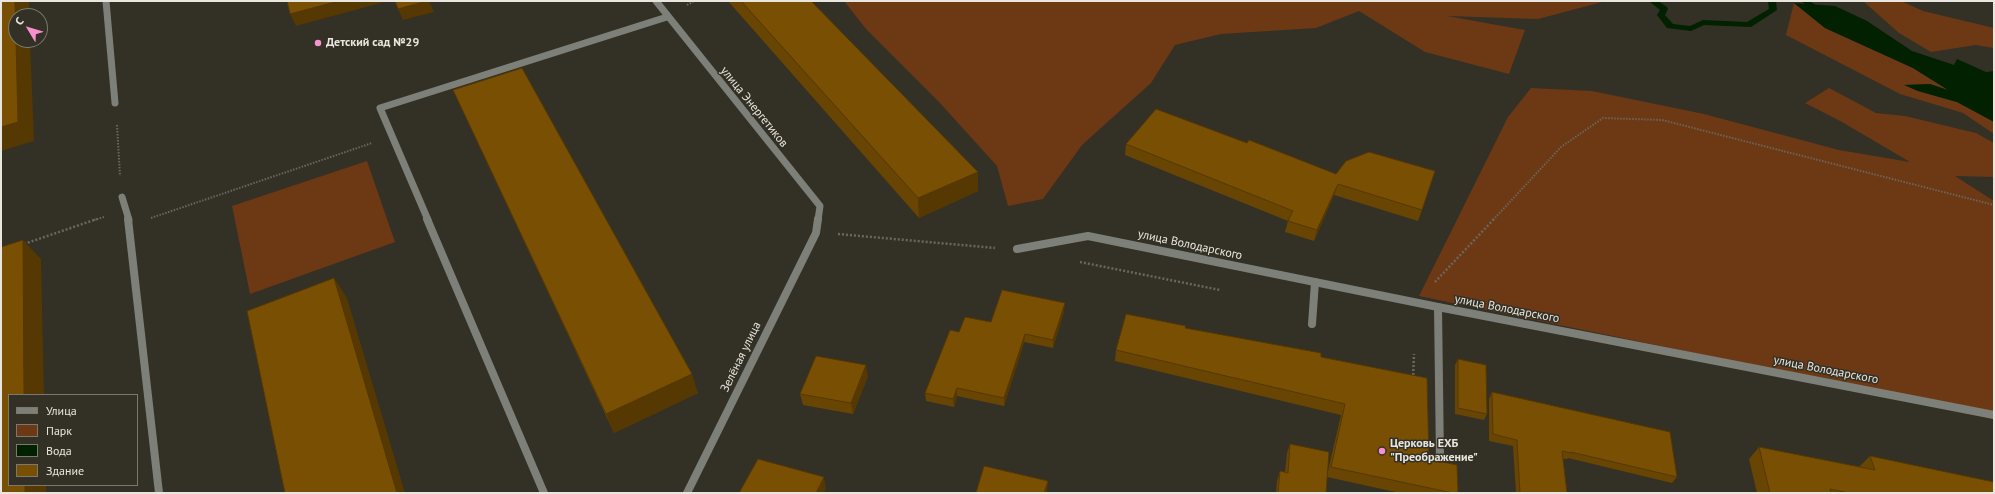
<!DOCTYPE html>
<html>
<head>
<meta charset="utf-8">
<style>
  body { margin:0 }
  #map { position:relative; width:1995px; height:494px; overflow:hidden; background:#333025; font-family:"PT Sans",sans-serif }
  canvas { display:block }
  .frame { position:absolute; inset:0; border:2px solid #e8e6df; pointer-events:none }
  .legend { position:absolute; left:8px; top:394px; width:130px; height:92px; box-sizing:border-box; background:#333025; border:1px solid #7b796f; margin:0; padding:5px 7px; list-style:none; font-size:12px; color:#e8e6df }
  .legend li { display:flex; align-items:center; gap:8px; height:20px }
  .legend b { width:20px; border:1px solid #7b796f }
  .north { position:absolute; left:8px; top:8px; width:40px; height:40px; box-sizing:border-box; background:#333025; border:1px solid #7b796f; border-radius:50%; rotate:308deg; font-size:11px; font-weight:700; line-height:16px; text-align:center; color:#e8e6df }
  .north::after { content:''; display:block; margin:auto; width:14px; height:18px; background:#f790ce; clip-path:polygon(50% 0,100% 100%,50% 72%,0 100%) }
</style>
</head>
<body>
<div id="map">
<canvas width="1995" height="494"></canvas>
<div class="frame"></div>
<ul class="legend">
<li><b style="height:5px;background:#7d7f79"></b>Улица</li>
<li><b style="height:11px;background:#6d3814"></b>Парк</li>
<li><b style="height:11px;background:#012100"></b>Вода</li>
<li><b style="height:11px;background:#795003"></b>Здание</li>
</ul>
<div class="north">С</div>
</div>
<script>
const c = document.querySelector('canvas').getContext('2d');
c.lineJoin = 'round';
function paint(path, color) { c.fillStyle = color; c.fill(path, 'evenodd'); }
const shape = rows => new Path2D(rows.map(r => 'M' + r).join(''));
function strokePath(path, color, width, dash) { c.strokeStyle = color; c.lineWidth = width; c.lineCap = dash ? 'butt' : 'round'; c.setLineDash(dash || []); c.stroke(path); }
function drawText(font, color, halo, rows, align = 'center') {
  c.font = font + ' "PT Sans",sans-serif'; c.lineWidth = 3; c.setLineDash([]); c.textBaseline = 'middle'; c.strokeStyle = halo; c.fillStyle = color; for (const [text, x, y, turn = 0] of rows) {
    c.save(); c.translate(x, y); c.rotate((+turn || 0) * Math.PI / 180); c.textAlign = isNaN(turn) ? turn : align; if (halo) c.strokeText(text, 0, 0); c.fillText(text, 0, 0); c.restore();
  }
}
const green = shape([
  [844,1,1606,1,1538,19,1447,16,1525,30,1509,74,1425,52,1359,11,1316,28,1221,34,1175,45,1151,83,1082,145,1043,199,1008,206,997,166,939,102,866,29],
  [1863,1,1901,1,1923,11,1994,28,1994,48,1976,45,1931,52,1899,33],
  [1794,3,1825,28,1913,68,1950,91,1930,84,1905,85,1918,91,1957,102,1993,121,1994,134,1963,113,1900,94,1786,35],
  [1531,88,1592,91,1704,114,1839,150,1910,162,1842,122,1805,103,1829,88,1876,113,1905,116,1976,133,1994,143,1994,177,1955,176,1994,201,1994,415,1419,296,1508,117],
  [367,161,395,242,250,294,232,206]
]);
const water = shape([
  [1794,3,1835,6,1867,21,1912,51,1954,65,1957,59,1986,72,1994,71,1994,122,1957,102,1918,91,1904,85,1930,84,1948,90,1913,68,1825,28]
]);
const stream = shape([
  [1649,1,1658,1,1667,7,1668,9,1665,15,1673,24,1690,26,1703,20,1747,22,1769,9,1768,1,1776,1,1777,10,1751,27,1704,25,1691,31,1667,28,1657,15,1660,10,1649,1],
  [1801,1,1810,1,1825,12,1821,14,1818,14,1801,1]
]);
const pathFar1 = shape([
  [687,5,694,1],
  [117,125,120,176],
  [151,218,372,143],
  [94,220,104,217],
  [1493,220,1561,147,1603,118,1662,120,1994,205]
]);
const path = shape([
  [838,234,995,248],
  [24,244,97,219],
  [1080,262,1220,290],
  [1435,282,1494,219],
  [1413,379,1414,354]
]);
const laneFar1 = shape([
  [106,1,115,103],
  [122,197,129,220],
  [428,220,380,108,667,17]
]);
const lane = shape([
  [128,219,159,493],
  [427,219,544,493],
  [1438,307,1440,460],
  [1312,324,1315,282]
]);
const streetFar1 = shape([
  [656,1,820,206,818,220]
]);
const street = shape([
  [1017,249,1088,236,1438,307,1994,415],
  [687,493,816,233,818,219]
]);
const wall = shape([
  [728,1,811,1,978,191,919,218],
  [453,90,698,393,614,433],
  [1247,143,1422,210,1418,221,1334,195,1314,241,1285,232,1288,221,1125,155,1126,144],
  [1064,311,1053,348,1024,342,1004,406,957,396,954,407,926,401,925,393,959,332,991,322],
  [1185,328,1321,357,1429,459,1458,493,1400,493,1327,477,1326,493,1276,493,1277,481,1280,471,1285,472,1287,453,1290,444,1327,475,1341,415,1115,361,1116,350],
  [1458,359,1487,414,1484,420,1455,414,1455,365],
  [868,376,853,414,803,405,800,394],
  [1492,392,1677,477,1672,483,1568,458,1567,459,1563,459,1567,493,1516,493,1513,446,1489,441,1489,399],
  [1759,447,1859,467,1870,456,1994,493,1757,493,1749,459]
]);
const shadedWall = shape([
  [15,1,29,1,29,16,16,16],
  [339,1,388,1,296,26,290,14],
  [427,1,429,1,434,12,403,20,398,9],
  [16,40,30,40,34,141,1,151,1,127],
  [978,172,978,191,919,218,918,198],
  [1338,184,1334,195,1314,241,1317,230],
  [23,240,41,259,44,395,24,395],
  [334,278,347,298,405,493,397,493],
  [1065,303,1064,311,1053,348,1053,340],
  [1025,334,1024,342,1004,406,1004,398],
  [866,365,868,376,853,414,851,403],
  [692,374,698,393,614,433,606,414],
  [957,388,957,396,954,407,953,399],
  [824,477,826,488,824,493,816,493],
  [1048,481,1047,493,1044,493],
  [25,485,46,485,46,493,25,493]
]);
const building = shape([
  [1,1,15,1,18,122,1,127,1,1],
  [287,1,339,1,290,14,287,1],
  [395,1,427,1,398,9,395,1],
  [741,1,811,1,978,172,918,198,741,1],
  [522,68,692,374,606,414,453,90,522,68],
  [1156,109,1247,143,1249,140,1336,174,1346,161,1369,152,1435,171,1422,210,1338,184,1317,230,1288,221,1293,211,1126,144,1156,109],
  [23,240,24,395,9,395,9,485,25,485,25,493,1,493,1,247,23,240],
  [334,278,397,493,285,493,247,311,334,278],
  [1002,290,1065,303,1053,340,1025,334,1004,398,957,388,953,399,925,393,950,330,959,332,965,317,991,322,1002,290],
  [1126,314,1186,326,1185,328,1321,353,1321,357,1427,378,1429,459,1457,465,1458,493,1453,493,1331,467,1345,404,1116,350,1126,314],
  [816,356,866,365,851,403,800,394,816,356],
  [1458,359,1486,365,1487,414,1458,408,1458,359],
  [1492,392,1670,432,1677,477,1571,452,1571,453,1562,451,1567,493,1520,493,1517,440,1493,434,1492,392],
  [1290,444,1329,452,1326,493,1278,493,1280,471,1288,473,1290,444],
  [1759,447,1875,470,1870,456,1994,482,1994,493,1849,493,1830,489,1831,493,1770,493,1759,447],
  [758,459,824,477,816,493,739,493,758,459],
  [984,466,1048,481,1044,493,976,493,984,466]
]);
const markers = [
  [318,43,4,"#f790ce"],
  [1382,451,4,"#f790ce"]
];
const poiNames = [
  ["Детский сад №29",326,43],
  ["Церковь ЕХБ",1390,444],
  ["\"Преображение\"",1390,458]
];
const streetNames = [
  ["улица Энергетиков",754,107,51],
  ["улица Володарского",1190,245,12],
  ["улица Володарского",1507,309,11],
  ["Зелёная улица",741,357,-64],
  ["улица Володарского",1826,370,11]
];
paint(green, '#6d3814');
paint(water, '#012100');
paint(stream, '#012100');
strokePath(pathFar1, '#6a675d', 2, [1.5, 1.5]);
strokePath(path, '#6a675d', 2.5, [2, 2]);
strokePath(laneFar1, '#7d7f79', 7);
strokePath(lane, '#7d7f79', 8);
strokePath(streetFar1, '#7d7f79', 7);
strokePath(street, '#7d7f79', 8);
paint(wall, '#684503');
paint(shadedWall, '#553802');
paint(building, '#795003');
strokePath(building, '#553802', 1);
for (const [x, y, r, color] of markers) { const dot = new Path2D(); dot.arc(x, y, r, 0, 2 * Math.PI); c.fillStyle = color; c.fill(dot); strokePath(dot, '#333025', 1.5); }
drawText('bold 12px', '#e8e6df', '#333025', poiNames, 'left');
drawText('12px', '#e8e6df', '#333025', streetNames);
</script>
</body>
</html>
